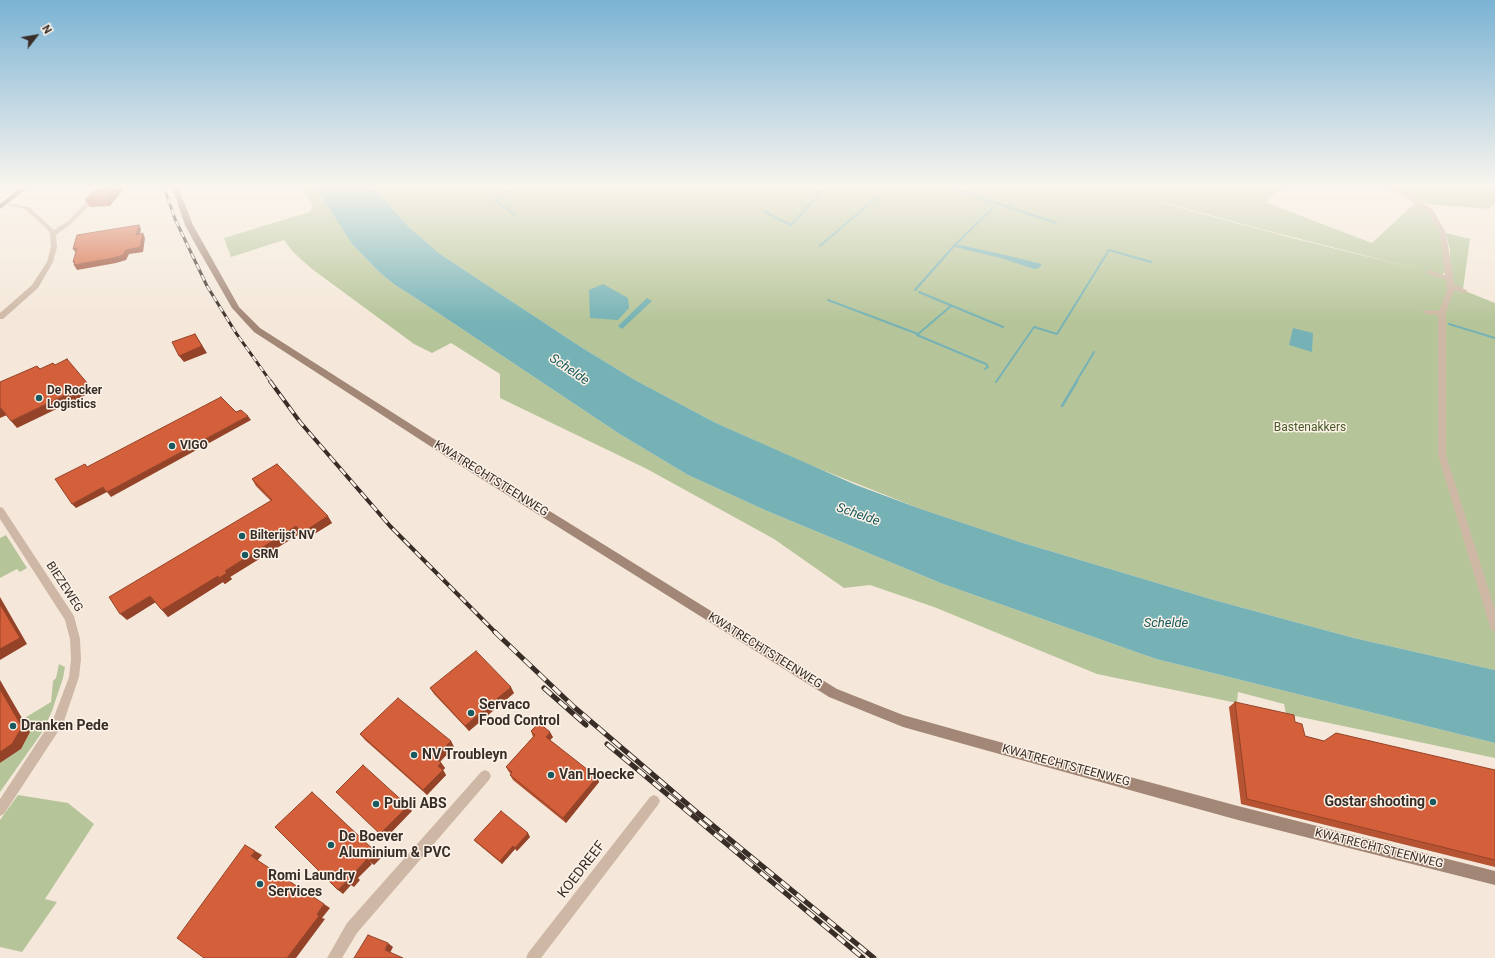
<!DOCTYPE html>
<html>
<head>
<meta charset="utf-8">
<style>
  body { margin:0 }
  #map { position:relative; width:1495px; height:958px; overflow:hidden; background:#f5e8da; font-family:Roboto,sans-serif }
  canvas { display:block }
  .north { position:absolute; left:16px; top:16px; width:40px; height:40px; -webkit-text-stroke:3px #fcf2e7; paint-order:stroke; rotate:59deg; font-size:11px; font-weight:700; line-height:16px; text-align:center; color:#392d27 }
  .north::after { content:''; display:block; margin:auto; width:14px; height:18px; background:#392d27; clip-path:polygon(50% 0,100% 100%,50% 72%,0 100%) }
</style>
</head>
<body>
<div id="map">
<canvas width="1495" height="958"></canvas>
<div class="north">N</div>
</div>
<script>
const c = document.querySelector('canvas').getContext('2d');
c.lineJoin = 'round';
function paint(path, color) { c.fillStyle = color; c.fill(path, 'evenodd'); }
const shape = rows => new Path2D(rows.map(r => 'M' + r).join(''));
function strokePath(path, color, width, dash) { c.strokeStyle = color; c.lineWidth = width; c.lineCap = dash ? 'butt' : 'round'; c.setLineDash(dash || []); c.stroke(path); }
function drawText(font, color, halo, rows, align = 'center') {
  c.font = font + ' Roboto,sans-serif'; c.lineWidth = 3; c.setLineDash([]); c.textBaseline = 'middle'; c.strokeStyle = halo; c.fillStyle = color; for (const [text, x, y, turn = 0] of rows) {
    c.save(); c.translate(x, y); c.rotate((+turn || 0) * Math.PI / 180); c.textAlign = isNaN(turn) ? turn : align; if (halo) c.strokeText(text, 0, 0); c.fillText(text, 0, 0); c.restore();
  }
}
const green = shape([
  [302,187,316,187,324,201,352,244,379,272,395,285,414,297,618,433,688,475,767,511,943,584,1156,659,1495,743,1495,758,1286,714,1284,704,1238,692,1237,703,1097,674,934,607,870,585,844,588,774,539,647,469,500,398,500,374,451,343,432,353,414,344,312,269,293,252,284,240,231,257,224,238,309,212,313,207],
  [373,187,1283,187,1265,202,1372,243,1416,202,1430,213,1441,232,1445,273,1442,274,1448,278,1450,285,1495,303,1495,670,1354,638,1214,600,1020,542,918,508,810,465,716,423,635,380,581,347,440,254,409,227],
  [1162,202,1261,229,1422,270,1292,238,1162,203],
  [1391,187,1495,187,1495,202,1489,209,1427,204],
  [1446,233,1470,239,1463,289,1456,286,1452,281,1452,270,1450,268,1450,251],
  [6,535,27,568,20,572,17,569,0,578,0,538],
  [59,664,65,667,63,678,52,711,43,731,0,792,0,763,21,749,23,719,51,702,53,681,56,678],
  [18,795,68,803,94,824,45,899,57,902,22,952,0,947,0,820]
]);
const water = shape([
  [316,187,373,187,409,227,440,254,581,347,635,380,716,423,856,485,918,508,1020,542,1214,600,1354,638,1495,670,1495,743,1156,659,943,584,767,511,688,475,618,433,414,297,395,285,379,272,352,244,324,201],
  [960,245,1001,254,1042,264,1039,268,1034,269,1001,258,962,249],
  [603,284,628,298,629,308,618,320,590,318,589,290],
  [647,298,652,301,622,329,618,326],
  [1293,328,1313,333,1312,352,1289,345]
]);
const streamFar1 = shape([
  [499,187,510,193],
  [948,187,1056,223],
  [502,196,495,200,515,215],
  [763,211,791,225,826,187],
  [820,246,877,197],
  [954,246,961,247],
  [915,290,954,246,993,208],
  [919,292,1003,327],
  [828,300,918,334],
  [951,306,917,335,986,364,988,367,985,369],
  [1449,324,1495,338],
  [996,382,1034,327,1057,334,1109,250,1151,262],
  [1076,382,1094,352]
]);
const stream = shape([
  [1062,406,1077,381]
]);
const street = shape([
  [101,187,107,187,72,223,56,235,57,247,53,262,38,288,3,319,0,319,0,313,32,285,47,262,51,247,50,234,47,229,25,209,3,204,3,202,29,207,54,230,68,221,101,187],
  [1385,187,1392,187,1425,204,1433,210,1446,233,1454,284,1468,291,1464,293,1454,290,1446,313,1446,455,1495,610,1495,632,1491,630,1490,627,1438,455,1438,315,1427,314,1423,312,1427,310,1439,311,1447,291,1446,280,1425,272,1429,270,1445,275,1440,233,1428,212,1421,206,1385,187],
  [0,507,3,508,74,616,80,639,81,659,79,677,63,724,4,814,0,816,0,799,54,717,69,677,71,659,70,639,65,620,0,519,0,507],
  [485,770,489,772,491,776,489,780,357,933,342,958,327,958,347,923,481,772,485,770],
  [654,795,658,797,660,801,658,805,541,958,526,958,528,953,650,797,654,795]
]);
const secondary = shape([
  [172,187,178,187,193,225,239,307,260,328,456,453,837,689,903,715,985,738,1238,806,1495,871,1495,885,1238,820,985,750,903,727,829,697,450,459,254,332,232,308,193,240,185,225,172,187]
]);
const primary = shape([
  [22,187,29,187,0,209,0,204,22,187]
]);
const railFar2 = shape([
  [164,187,175,219,207,286,236,333,271,382]
]);
const railFar1 = shape([
  [270,381,300,422,390,526,496,633]
]);
const rail = shape([
  [495,632,574,707,699,814,874,958],
  [544,688,586,725],
  [607,744,863,958]
]);
const wall = shape([
  [99,187,110,206,90,207,85,200],
  [252,479,332,523,306,539,301,533,230,577,232,579,225,584,223,582,168,617,162,610,155,602,127,620,271,501,256,486],
  [430,688,514,693,469,731,434,694],
  [1235,702,1295,722,1305,736,1324,741,1495,770,1495,867,1241,804,1229,707],
  [531,731,553,737,550,740,599,782,566,823,513,780,510,775,511,774,509,772,506,767,533,737],
  [360,734,451,741,454,747,440,761,445,768,443,770,446,775,427,795,365,740],
  [530,837,517,851,515,849,502,864,477,843,474,840]
]);
const shadedWall = shape([
  [116,187,125,187,110,206,106,200],
  [139,225,141,229,139,239,136,235],
  [143,233,145,238,143,252,129,254,126,260,116,263,77,270,74,265,75,265,73,262,126,250],
  [77,248,76,253,73,249],
  [195,334,207,353,184,362,179,356],
  [88,384,94,391,17,428,11,421],
  [0,408,1,408,7,415,0,418],
  [248,416,251,420,111,497,107,492],
  [103,487,107,492,76,508,72,504],
  [328,516,332,523,306,539,302,533],
  [296,526,301,533,230,577,232,579,225,584,219,578,225,571],
  [218,576,223,582,168,617,162,610],
  [150,596,156,602,127,620,120,614],
  [0,597,27,644,0,660],
  [0,680,30,732,21,749,0,763],
  [511,687,514,693,469,731,465,726],
  [550,732,553,737,548,742,546,737],
  [451,741,454,747,439,763,435,757],
  [441,763,445,768,443,770,446,775,427,795,423,790,438,766],
  [597,777,599,782,566,823,563,818],
  [318,797,381,858,374,865,369,861],
  [408,806,412,811,385,839,380,834],
  [528,833,530,837,517,851,515,848],
  [513,846,515,849,502,864,500,861],
  [255,851,262,855,257,861,251,856],
  [367,859,372,864,358,878,360,880,354,887,351,885,343,894,338,890],
  [324,904,330,908,322,918,325,919,296,958,287,958,317,914],
  [388,943,393,947,390,953,385,950]
]);
const building = shape([
  [99,187,116,187,106,200,85,200,99,187],
  [139,225,136,235,143,233,140,247,126,250,123,255,113,258,74,265,75,262,73,262,77,248,73,249,77,235,139,225],
  [195,334,202,346,179,356,172,342,195,334],
  [67,359,88,384,11,421,1,408,0,408,0,382,37,366,40,369,53,363,55,365,67,359],
  [221,397,236,412,241,410,248,416,107,492,103,487,72,504,55,479,85,464,87,467,221,397],
  [277,464,328,516,302,533,296,526,225,571,227,573,219,578,218,576,162,610,150,596,120,614,109,597,272,500,252,479,277,464],
  [0,604,20,638,0,649,0,604],
  [476,651,511,687,465,726,430,688,476,651],
  [0,689,22,727,12,744,0,752,0,689],
  [398,698,451,741,435,757,441,763,438,766,443,770,423,790,360,734,398,698],
  [1235,702,1294,715,1295,722,1302,724,1305,736,1324,741,1336,733,1495,770,1495,860,1247,799,1235,702],
  [539,723,550,732,546,737,597,777,563,818,510,775,512,772,506,767,535,735,531,731,539,723],
  [363,765,408,806,380,834,336,792,363,765],
  [312,792,377,853,369,861,367,859,353,874,355,876,348,883,346,881,338,890,275,827,312,792],
  [501,811,528,833,515,848,513,846,500,861,474,840,501,811],
  [245,845,255,851,251,856,324,904,317,914,319,916,287,958,204,958,177,938,245,845],
  [368,935,388,943,385,950,403,958,354,958,368,935]
]);
const markers = [
  [39,398,4,"#185a5f"],
  [172,446,4,"#185a5f"],
  [242,536,4,"#185a5f"],
  [245,555,4,"#185a5f"],
  [471,713,4,"#185a5f"],
  [13,726,4,"#185a5f"],
  [414,755,4,"#185a5f"],
  [551,775,4,"#185a5f"],
  [1433,802,4,"#185a5f"],
  [376,804,4,"#185a5f"],
  [331,845,4,"#185a5f"],
  [260,884,4,"#185a5f"]
];
const poiNames = [
  ["De Rocker",47,391],
  ["Logistics",47,405],
  ["VIGO",180,446],
  ["Bilterijst NV",250,536],
  ["SRM",253,555]
];
const parkNames = [
  ["Bastenakkers",1310,428]
];
const streetNames = [
  ["KWATRECHTSTEENWEG",491,479,32],
  ["BIEZEWEG",64,587,57],
  ["KWATRECHTSTEENWEG",765,651,32],
  ["KWATRECHTSTEENWEG",1066,766,15],
  ["KWATRECHTSTEENWEG",1379,849,14]
];
const waterNames = [
  ["Schelde",569,370,34],
  ["Schelde",858,515,19],
  ["Schelde",1166,624]
];
const nearPoinames = [
  ["Servaco",479,705],
  ["Food Control",479,721],
  ["Dranken Pede",21,726],
  ["NV Troubleyn",422,755],
  ["Van Hoecke",559,775],
  ["Gostar shooting",1425,802,"right"],
  ["Publi ABS",384,804],
  ["De Boever",339,837],
  ["Aluminium & PVC",339,853],
  ["Romi Laundry",268,876],
  ["Services",268,892]
];
const nearStreetnames = [
  ["KOEDREEF",582,870,-52]
];
paint(green, '#b6c599');
paint(water, '#76b2b5');
strokePath(streamFar1, '#76b2b5', 2);
strokePath(stream, '#76b2b5', 2.5);
paint(street, '#ceb8a5');
paint(secondary, '#a28676');
paint(primary, '#7d6356');
strokePath(railFar2, '#392d27', 3);
strokePath(railFar1, '#392d27', 4);
strokePath(rail, '#392d27', 5);
strokePath(railFar2, '#fcf2e7', 2, [6]);
strokePath(railFar1, '#fcf2e7', 2.5, [8]);
strokePath(rail, '#fcf2e7', 3.5, [10]);
paint(wall, '#b55332');
paint(shadedWall, '#944329');
paint(building, '#d3603a');
strokePath(building, '#944329', 1);
const sky = c.createLinearGradient(0, 0, 0, 321);
sky.addColorStop(0, '#7ab3d4');
sky.addColorStop(0.58, '#faf5ee');
sky.addColorStop(1, '#faf5ee00');
c.fillStyle = sky;
c.fillRect(0, 0, 1495, 321);
for (const [x, y, r, color] of markers) { const dot = new Path2D(); dot.arc(x, y, r, 0, 2 * Math.PI); c.fillStyle = color; c.fill(dot); strokePath(dot, '#fcf2e7', 1.5); }
drawText('bold 12px', '#392d27', '#fcf2e7', poiNames, 'left');
drawText('12px', '#485a28', '#fcf2e7', parkNames);
drawText('12px', '#392d27', '#fcf2e7', streetNames);
drawText('italic 13px', '#185a5f', '#fcf2e7', waterNames);
drawText('bold 14px', '#392d27', '#fcf2e7', nearPoinames, 'left');
drawText('14px', '#392d27', '#fcf2e7', nearStreetnames);
</script>
</body>
</html>
